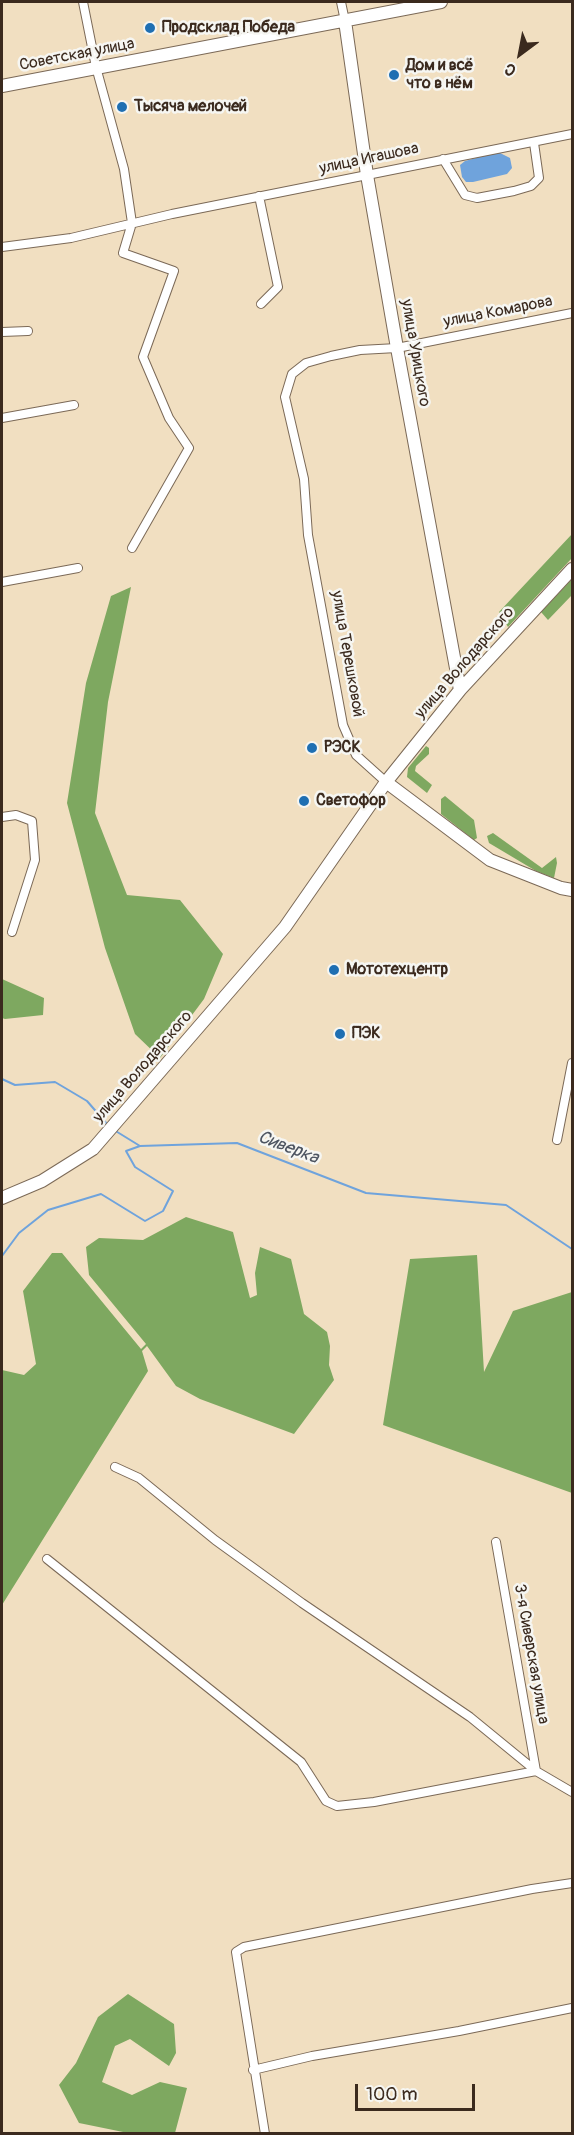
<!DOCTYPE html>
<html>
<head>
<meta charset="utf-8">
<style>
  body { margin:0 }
  #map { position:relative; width:574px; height:2135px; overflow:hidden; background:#f1dfc1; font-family:Pangolin,sans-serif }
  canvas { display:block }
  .frame { position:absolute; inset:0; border:3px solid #3b2a1e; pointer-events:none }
  .north { position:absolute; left:490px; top:24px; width:60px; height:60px; -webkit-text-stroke:4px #f6f6f2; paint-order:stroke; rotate:212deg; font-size:16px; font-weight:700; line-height:24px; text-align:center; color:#3b2a1e }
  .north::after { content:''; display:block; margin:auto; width:21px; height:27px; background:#3b2a1e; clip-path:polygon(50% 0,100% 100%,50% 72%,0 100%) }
  .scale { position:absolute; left:355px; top:2084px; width:120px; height:27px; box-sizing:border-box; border:3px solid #3b2a1e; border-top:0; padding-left:8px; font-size:18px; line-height:21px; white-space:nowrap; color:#3b2a1e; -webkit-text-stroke:4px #f6f6f2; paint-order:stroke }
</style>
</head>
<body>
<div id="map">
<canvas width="574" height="2135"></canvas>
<div class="frame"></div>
<div class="north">С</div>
<div class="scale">100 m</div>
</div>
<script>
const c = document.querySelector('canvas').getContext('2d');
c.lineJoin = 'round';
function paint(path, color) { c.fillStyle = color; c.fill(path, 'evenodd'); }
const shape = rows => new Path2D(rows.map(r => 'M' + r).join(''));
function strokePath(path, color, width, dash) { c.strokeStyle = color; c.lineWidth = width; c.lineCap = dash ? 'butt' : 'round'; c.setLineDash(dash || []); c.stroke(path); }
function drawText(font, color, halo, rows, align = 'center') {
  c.font = font + ' Pangolin,sans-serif'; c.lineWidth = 5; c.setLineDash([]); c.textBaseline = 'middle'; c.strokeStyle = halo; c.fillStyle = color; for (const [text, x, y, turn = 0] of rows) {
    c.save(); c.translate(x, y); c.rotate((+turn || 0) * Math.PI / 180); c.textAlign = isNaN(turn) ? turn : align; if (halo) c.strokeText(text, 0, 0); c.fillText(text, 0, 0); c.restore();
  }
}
const forest = shape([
  [572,534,572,558,508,627,499,612],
  [572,579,572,595,548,620,541,612],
  [131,587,108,702,95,813,127,895,180,900,223,954,204,999,160,1058,135,1034,105,948,67,803,86,683,111,596],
  [426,746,429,748,429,754,416,766,415,771,432,785,427,793,407,777,408,768],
  [445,796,474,820,477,838,474,840,441,814,441,799],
  [493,833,542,868,556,857,557,863,554,878,536,871,489,843,487,836],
  [2,979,44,998,43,1015,5,1019,2,1018],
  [186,1217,233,1232,250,1298,257,1295,255,1273,260,1247,291,1259,304,1314,327,1332,330,1346,329,1365,334,1380,294,1434,200,1399,176,1386,147,1346,142,1351,148,1371,2,1605,2,1370,24,1375,36,1364,23,1291,52,1253,62,1253,141,1349,146,1344,89,1275,86,1247,99,1238,143,1240],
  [477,1255,484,1372,513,1311,572,1292,572,1493,383,1425,410,1259],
  [128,1994,174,2024,176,2053,169,2066,130,2039,115,2046,102,2082,132,2095,160,2082,187,2088,175,2133,128,2133,79,2123,59,2085,76,2063,98,2017]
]);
const water = shape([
  [498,152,510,158,512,168,507,174,473,182,466,182,462,177,460,165,465,161]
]);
const stream = shape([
  [2,1079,15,1085,55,1082,87,1101,107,1124],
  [114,1130,140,1146,237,1143,366,1193,506,1205,572,1249],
  [2,1256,19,1233,48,1210,101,1194,145,1221,163,1211,173,1191,135,1167,126,1151,140,1146]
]);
const minor = shape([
  [83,2,96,67,124,169,132,223,123,253,174,271,143,357,169,418,189,448,132,548],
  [341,2,345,21],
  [443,159,465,195,477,198,514,191,531,186,539,178,534,143],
  [259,196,278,287,261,304],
  [2,247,71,238,172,214,572,134],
  [2,332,28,331],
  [2,418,74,405],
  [2,582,78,568],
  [386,782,356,755,343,725,308,535,304,479,285,397,292,374,306,363,331,356,360,350,397,348,572,313],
  [2,817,16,815,32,821,35,860,12,932],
  [557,1140,572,1063],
  [115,1467,139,1478,215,1540,302,1603,470,1717,536,1771,572,1792],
  [496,1542,536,1771],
  [47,1559,301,1762,326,1801,337,1806,374,1802,536,1771],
  [253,2070,312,2056,459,2031,572,2008],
  [265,2134,236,1952,244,1947,532,1889,572,1883]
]);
const secondary = shape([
  [345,21,367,175,397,348,460,690],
  [2,86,441,2],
  [386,782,490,860,561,888,572,890],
  [2,1198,42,1181,93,1149,285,927,386,782,460,690,572,569]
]);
const markers = [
  [150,28,6,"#1f6fb2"],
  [394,75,6,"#1f6fb2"],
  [122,107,6,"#1f6fb2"],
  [312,748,6,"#1f6fb2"],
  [304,801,6,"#1f6fb2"],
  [334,970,6,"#1f6fb2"],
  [340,1034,6,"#1f6fb2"]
];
const poiNames = [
  ["Продсклад Победа",162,28],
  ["Дом и всё",406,66],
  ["что в нём",406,84],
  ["Тысяча мелочей",134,107],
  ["РЭСК",324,748],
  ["Светофор",316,801],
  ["Мототехцентр",346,970],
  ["ПЭК",352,1034]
];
const streetNames = [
  ["Советская улица",77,55,-11],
  ["улица Игашова",369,159,-12],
  ["улица Комарова",498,312,-11],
  ["улица Урицкого",415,353,80],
  ["улица Терешковой",347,654,80],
  ["улица Володарского",465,663,-49],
  ["улица Володарского",143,1067,-49],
  ["3-я Сиверская улица",531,1654,80]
];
const waterNames = [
  ["Сиверка",288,1148,21]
];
paint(forest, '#7ea860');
paint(water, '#6fa3dc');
strokePath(stream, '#6fa3dc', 2);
strokePath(minor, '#7b6957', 10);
strokePath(secondary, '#7b6957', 14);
strokePath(minor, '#fff', 8);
strokePath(secondary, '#fff', 12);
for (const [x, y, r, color] of markers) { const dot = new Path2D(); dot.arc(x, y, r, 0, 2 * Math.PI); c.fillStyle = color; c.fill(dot); strokePath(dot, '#f6f6f2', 2); }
drawText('bold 16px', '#3b2a1e', '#f6f6f2', poiNames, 'left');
drawText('16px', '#3b2a1e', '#f6f6f2', streetNames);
drawText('italic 18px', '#4d5460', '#f6f6f2', waterNames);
</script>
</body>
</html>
